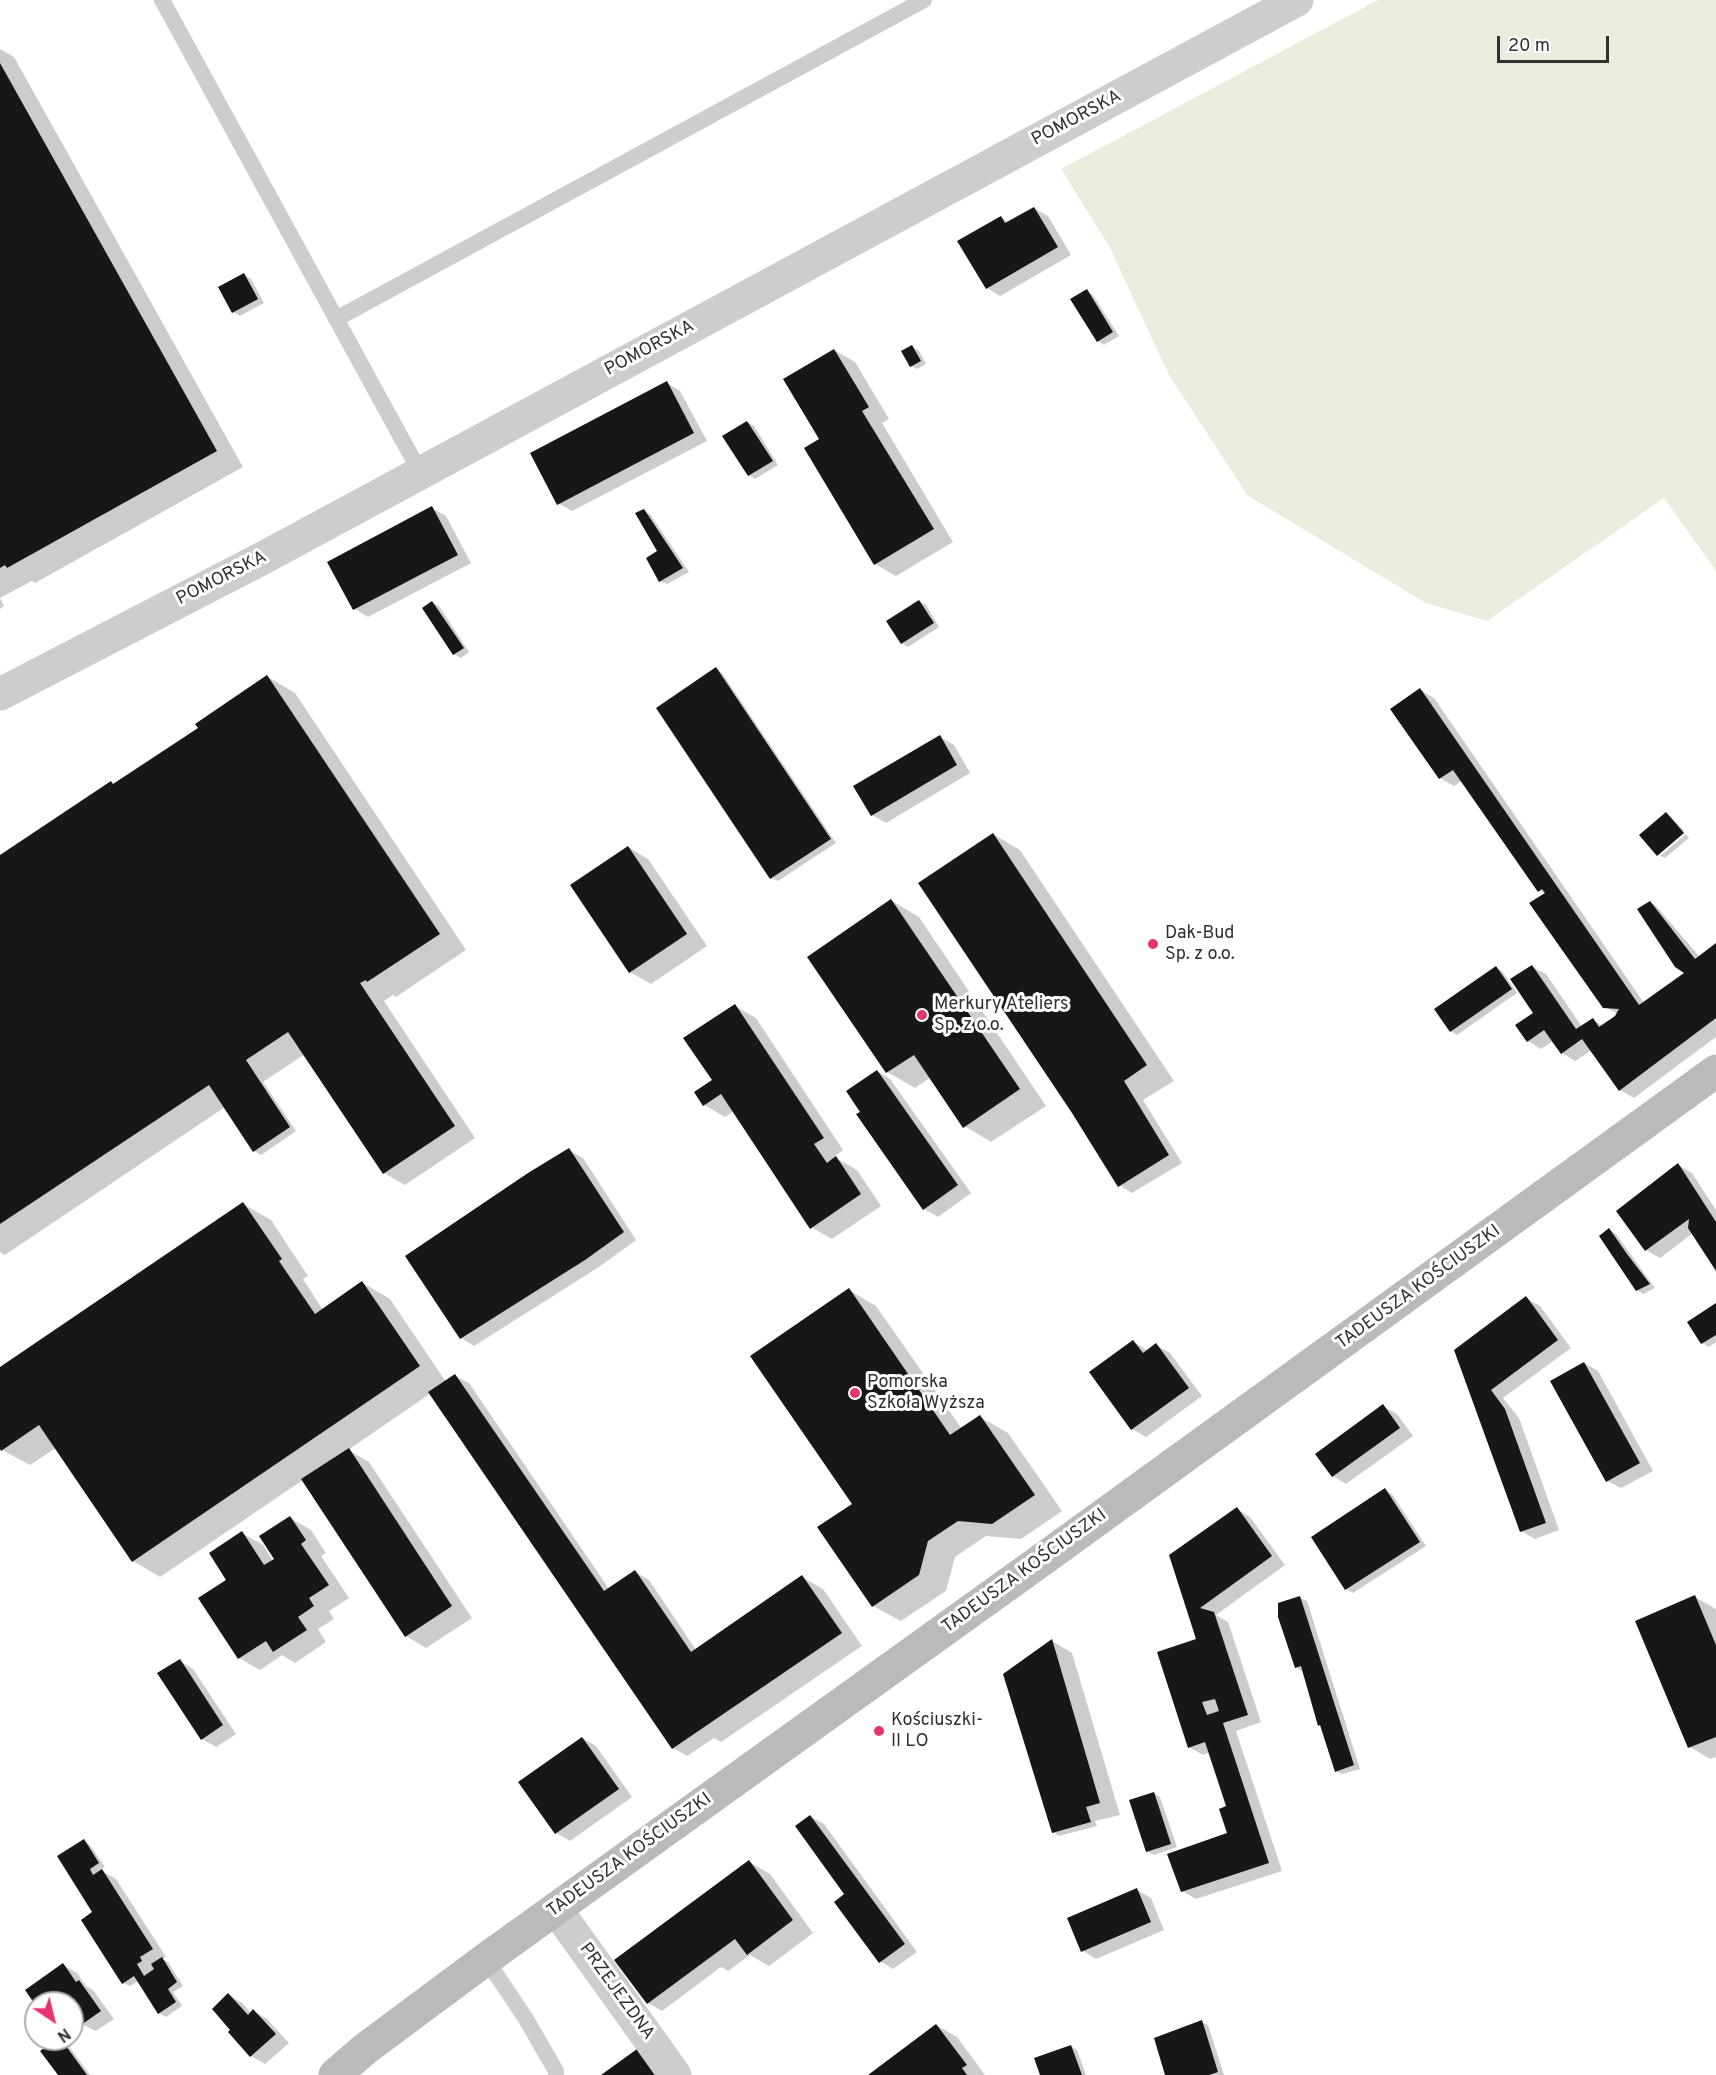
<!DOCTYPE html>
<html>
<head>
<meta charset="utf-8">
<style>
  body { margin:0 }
  #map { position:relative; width:1716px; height:2075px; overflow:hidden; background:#fff; font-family:Overpass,sans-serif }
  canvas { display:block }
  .north { position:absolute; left:24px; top:1991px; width:60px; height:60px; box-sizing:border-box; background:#fff; border:2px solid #acacac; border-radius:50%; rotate:145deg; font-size:16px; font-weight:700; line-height:24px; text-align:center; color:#303030 }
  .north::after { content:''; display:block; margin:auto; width:21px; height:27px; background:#e63372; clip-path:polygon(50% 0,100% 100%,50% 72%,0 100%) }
  .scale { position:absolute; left:1497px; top:36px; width:112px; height:27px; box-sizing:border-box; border:3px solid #303030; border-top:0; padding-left:8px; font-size:18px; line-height:21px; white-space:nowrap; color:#303030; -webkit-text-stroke:4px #fff; paint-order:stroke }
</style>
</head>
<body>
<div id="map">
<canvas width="1716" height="2075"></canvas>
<div class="north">N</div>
<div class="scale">20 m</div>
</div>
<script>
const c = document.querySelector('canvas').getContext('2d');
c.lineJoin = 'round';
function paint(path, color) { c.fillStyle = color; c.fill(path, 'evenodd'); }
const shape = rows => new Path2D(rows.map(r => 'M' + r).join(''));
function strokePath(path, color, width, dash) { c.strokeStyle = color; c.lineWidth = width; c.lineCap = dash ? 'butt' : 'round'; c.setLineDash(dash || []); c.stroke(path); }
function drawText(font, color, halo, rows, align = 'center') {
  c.font = font + ' Overpass,sans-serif'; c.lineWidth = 6; c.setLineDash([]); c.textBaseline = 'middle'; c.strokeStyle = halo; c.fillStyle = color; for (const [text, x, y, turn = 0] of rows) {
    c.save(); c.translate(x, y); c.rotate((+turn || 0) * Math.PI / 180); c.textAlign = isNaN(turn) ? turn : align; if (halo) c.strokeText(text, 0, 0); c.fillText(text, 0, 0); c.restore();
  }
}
const green = shape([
  [1378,0,1716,0,1716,571,1664,498,1487,621,1426,603,1248,496,1169,375,1109,246,1061,169]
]);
const shadow = shape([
  [0,49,14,57,243,467,35,583,32,581,0,598],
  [1034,208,1048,216,1071,255,1000,296,987,288,1001,217,1009,223],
  [244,275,251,279,264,303,240,316,233,312],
  [1087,291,1093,295,1119,336,1104,345,1098,341],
  [912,347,919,351,926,364,917,369,911,366],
  [834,350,855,362,889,419,882,423,953,542,896,576,875,564,821,439],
  [667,383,680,391,707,441,572,511,558,503],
  [747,422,754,426,778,465,755,479,749,475],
  [432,508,446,516,471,563,368,617,355,609,329,562],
  [644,511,650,514,689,572,667,584,660,581,659,552],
  [0,598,4,606,0,609],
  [919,601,926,605,939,627,908,647,902,643],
  [432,603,439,606,469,652,461,658,454,654,424,609],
  [716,669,722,673,836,843,778,881,771,878],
  [268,677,295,693,466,950,396,997,393,995,384,1001,475,1138,405,1185,384,1173,305,1054,263,1082,296,1131,261,1155,254,1151,225,1107,5,1255,0,1252,0,857,200,728],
  [1420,690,1434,698,1644,1003,1686,973,1650,902,1656,906,1700,957,1716,945,1716,1037,1634,1098,1620,1090,1592,1050,1575,1061,1562,1053,1553,1041,1541,1049,1528,1041,1535,1013,1532,967,1546,974,1582,1027,1593,1020,1604,1026,1618,1014,1604,1006,1545,894,1539,890,1462,781,1454,786,1440,778],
  [940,737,954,745,970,773,886,823,872,815],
  [1666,814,1672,818,1684,831,1658,853],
  [993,834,1020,850,1174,1081,1143,1100,1182,1163,1132,1193,1119,1185],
  [1686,834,1689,838,1665,858,1660,856],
  [628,847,648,859,707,946,651,984,630,972],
  [892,901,919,917,1046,1106,991,1142,964,1126,931,1077,915,1088,887,1072,810,957],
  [1496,968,1502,971,1517,993,1457,1035,1451,1031],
  [735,1006,756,1018,843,1150,834,1157,857,1170,881,1206,832,1239,811,1227,734,1111,725,1117,704,1105,714,1081],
  [877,1071,890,1079,971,1193,938,1217,924,1209,862,1112],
  [569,1150,583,1158,636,1240,599,1267,474,1346,461,1338],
  [1678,1165,1692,1173,1716,1210,1716,1269,1693,1233,1660,1258,1646,1250],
  [243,1204,271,1220,308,1276,303,1279,323,1310,363,1283,390,1299,446,1382,455,1376,469,1383,609,1589,635,1572,649,1580,696,1650,802,1577,823,1589,862,1646,721,1742,714,1738,687,1756,673,1748,431,1393,348,1450,369,1462,472,1618,426,1648,406,1636,303,1480,160,1577,133,1561,56,1448,30,1465,2,1450,0,1446,0,1369],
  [1609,1230,1616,1234,1655,1288,1643,1294,1637,1290],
  [849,1290,876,1306,962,1429,980,1417,1008,1433,1062,1511,1021,1539,986,1536,971,1546,955,1557,946,1591,901,1621,873,1606,854,1504],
  [1526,1298,1540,1306,1571,1348,1503,1398,1519,1418,1559,1530,1535,1539,1521,1531,1456,1351],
  [1716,1305,1716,1342,1709,1347,1702,1343],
  [1133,1341,1148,1351,1156,1345,1170,1353,1202,1396,1146,1437,1132,1429],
  [1584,1363,1598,1371,1653,1471,1621,1488,1607,1481],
  [1383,1406,1397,1414,1413,1436,1346,1484,1333,1476],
  [1385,1490,1392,1494,1426,1546,1353,1593,1346,1589],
  [1237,1509,1250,1517,1285,1565,1216,1615,1228,1622,1261,1722,1236,1731,1282,1871,1196,1899,1182,1891,1229,1833,1228,1807,1210,1752,1203,1755,1189,1747,1198,1640,1170,1556],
  [290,1518,311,1530,326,1553,321,1556,349,1598,329,1611,334,1619,318,1629,326,1642,295,1663,282,1655,260,1670,239,1658,200,1598,228,1580,242,1533,263,1545,273,1561],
  [1695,1597,1716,1609,1716,1757,1710,1759,1690,1747],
  [1300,1598,1307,1601,1360,1769,1342,1774,1336,1771,1302,1671,1296,1667],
  [1052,1641,1072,1653,1120,1815,1095,1821,1097,1826,1059,1836,1053,1832],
  [180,1661,193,1669,236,1734,216,1747,202,1739],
  [582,1738,596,1746,632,1797,570,1841,556,1833],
  [1154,1793,1160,1797,1177,1847,1154,1855,1147,1851],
  [810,1816,824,1824,917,1952,893,1969,880,1961],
  [84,1841,90,1845,105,1867,100,1870,116,1879,166,1957,162,1959,168,1962,183,1986,173,1992,182,2006,166,2017,159,2013,139,1981,130,1986,123,1983,94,1912],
  [749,1862,770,1874,813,1933,769,1966,750,1955,728,1971,721,1967,662,2011,648,2003],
  [1137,1890,1151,1898,1164,1930,1096,1959,1083,1951],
  [63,1965,77,1973,86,1986,93,1990,114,2019,96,2031,82,2024,79,2019,72,2024,72,2003,36,2003],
  [229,1995,242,2003,251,2013,253,2011,267,2019,289,2043,265,2064,251,2056,233,2030],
  [1201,2022,1208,2025,1224,2075,1167,2075],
  [936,2025,957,2037,985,2075,870,2075],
  [59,2039,66,2042,90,2075,60,2075],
  [1071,2046,1077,2050,1086,2075,1042,2075]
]);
const building = shape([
  [0,63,217,451,7,568,5,565,0,568],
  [1034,207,1058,247,986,289,957,241,1001,216,1005,223],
  [244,273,258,299,232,313,218,287],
  [1087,289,1113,332,1097,342,1070,299],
  [912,345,921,361,910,367,901,351],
  [834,349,869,407,862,411,934,529,874,565,804,448,819,439,783,379],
  [667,381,694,433,557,505,530,453],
  [747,421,773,461,748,476,722,436],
  [432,506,458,555,353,610,327,562],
  [644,509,683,568,659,582,646,558,657,551,635,513],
  [919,600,934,623,901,644,886,621],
  [432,601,464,648,453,655,422,608],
  [716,667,831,839,770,879,656,708],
  [267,675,440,934,367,982,366,980,360,983,455,1126,383,1174,288,1032,246,1060,290,1127,253,1152,209,1085,0,1224,0,855,111,781,113,784,198,728,195,724],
  [1420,688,1639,1005,1684,973,1675,967,1637,909,1650,901,1695,959,1716,943,1716,1018,1619,1091,1582,1039,1561,1054,1544,1030,1527,1042,1515,1025,1533,1013,1510,979,1532,965,1576,1029,1593,1018,1599,1027,1615,1016,1619,1009,1603,1008,1529,903,1545,893,1542,889,1538,892,1453,770,1439,779,1390,709],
  [940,735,957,765,871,816,853,786],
  [1666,812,1684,833,1657,856,1639,835],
  [993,833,1147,1065,1124,1081,1169,1155,1118,1187,1072,1113,918,883],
  [628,846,687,934,629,973,570,885],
  [891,899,1020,1089,963,1128,914,1055,886,1073,807,957],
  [1496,966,1512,989,1450,1032,1434,1009],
  [735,1004,824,1138,814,1144,827,1163,836,1156,861,1194,810,1229,721,1094,703,1106,694,1092,712,1080,683,1038],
  [877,1070,958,1185,923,1210,856,1114,860,1112,846,1091],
  [569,1148,624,1232,585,1260,460,1339,405,1256,528,1173],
  [1678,1163,1716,1222,1716,1271,1688,1228,1689,1219,1645,1251,1616,1211],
  [243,1202,282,1259,279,1261,315,1314,362,1281,420,1366,132,1562,39,1425,1,1451,0,1449,0,1367],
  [1609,1228,1627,1254,1650,1284,1636,1291,1599,1236],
  [849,1288,950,1435,980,1415,1035,1495,992,1524,958,1521,928,1541,919,1575,872,1607,817,1527,852,1504,750,1356],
  [1526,1296,1558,1340,1491,1390,1505,1409,1546,1523,1520,1532,1454,1350],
  [1716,1303,1716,1335,1701,1344,1687,1322],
  [1133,1340,1143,1353,1156,1343,1189,1388,1131,1430,1089,1372],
  [1584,1362,1640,1463,1606,1482,1550,1381],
  [455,1374,604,1591,635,1570,691,1652,802,1575,842,1633,672,1749,428,1392],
  [1383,1404,1400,1428,1332,1477,1315,1454],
  [349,1448,452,1606,405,1637,301,1479],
  [1385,1488,1420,1542,1345,1590,1311,1537],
  [1237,1507,1272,1556,1200,1608,1214,1612,1248,1715,1223,1723,1269,1863,1181,1892,1167,1854,1227,1833,1219,1809,1226,1806,1205,1742,1188,1748,1157,1652,1196,1639,1169,1555],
  [1215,1699,1219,1711,1207,1715,1202,1702],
  [290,1516,306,1540,301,1544,329,1585,309,1598,314,1606,298,1617,307,1630,273,1652,266,1641,238,1659,198,1598,226,1580,209,1553,242,1531,264,1565,274,1559,259,1536],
  [1695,1595,1716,1645,1716,1737,1688,1748,1635,1621],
  [1300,1596,1354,1765,1335,1772,1320,1725,1318,1726,1301,1666,1295,1668,1278,1617,1278,1603],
  [1052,1639,1100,1803,1086,1807,1091,1822,1052,1833,1003,1674],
  [180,1659,223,1725,201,1740,157,1673],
  [582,1737,619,1789,555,1834,518,1782],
  [1154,1792,1171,1844,1146,1852,1129,1800],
  [810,1815,905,1944,879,1963,834,1902,844,1894,795,1826],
  [84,1839,99,1863,90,1869,93,1875,102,1869,153,1949,140,1957,142,1961,137,1964,144,1976,154,1969,151,1964,162,1957,177,1982,168,1989,176,2002,158,2014,134,1976,122,1984,81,1920,92,1912,57,1856],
  [749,1860,793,1920,747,1955,735,1939,647,2004,614,1960],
  [1137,1888,1151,1922,1081,1952,1067,1918],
  [63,1963,76,1982,79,1980,101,2011,81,2025,72,2012,72,2003,34,2003,25,1990],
  [228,1993,248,2015,253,2009,276,2034,250,2057,228,2032,230,2030,212,2009],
  [1202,2020,1218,2072,1209,2075,1165,2075,1154,2038],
  [936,2024,967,2065,962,2068,967,2075,868,2075],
  [57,2039,61,2039,87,2075,58,2075,40,2051],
  [1071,2045,1082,2075,1040,2075,1034,2058],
  [637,2049,655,2075,601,2075]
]);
const lane = shape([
  [162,0,420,472],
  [336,319,924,0],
  [486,1959,526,2019,556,2071,556,2075]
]);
const street = shape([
  [0,694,263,558,1297,0],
  [556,1909,675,2075]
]);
const secondary = shape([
  [335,2075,365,2049,486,1959,1043,1559,1716,1071]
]);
const markers = [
  [1153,944,6,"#e63372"],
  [922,1015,6,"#e63372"],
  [855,1393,6,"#e63372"],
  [879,1731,6,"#e63372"]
];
const streetNames = [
  ["POMORSKA",1077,119,-28],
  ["POMORSKA",650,349,-28],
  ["POMORSKA",222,579,-27],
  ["TADEUSZA KOŚCIUSZKI",1419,1288,-36],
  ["TADEUSZA KOŚCIUSZKI",1025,1572,-36],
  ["TADEUSZA KOŚCIUSZKI",630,1856,-36],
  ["PRZEJEZDNA",616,1992,54]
];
const poiNames = [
  ["Dak-Bud",1165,934],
  ["Sp. z o.o.",1165,955],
  ["Merkury Ateliers",934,1005],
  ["Sp. z o.o.",934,1026],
  ["Pomorska",867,1383],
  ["Szkoła Wyższa",867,1404],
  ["Kościuszki-",891,1721],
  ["II LO",891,1742]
];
paint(green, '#eaedde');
paint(shadow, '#0003');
paint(building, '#171717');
strokePath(lane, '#cdcdcd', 16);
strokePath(street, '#cdcdcd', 33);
strokePath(secondary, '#bababa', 33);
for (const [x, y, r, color] of markers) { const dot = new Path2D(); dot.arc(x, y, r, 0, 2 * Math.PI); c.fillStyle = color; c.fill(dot); strokePath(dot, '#fff', 2); }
drawText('18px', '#303030', '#fff', streetNames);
drawText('18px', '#303030', '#fff', poiNames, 'left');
</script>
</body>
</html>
